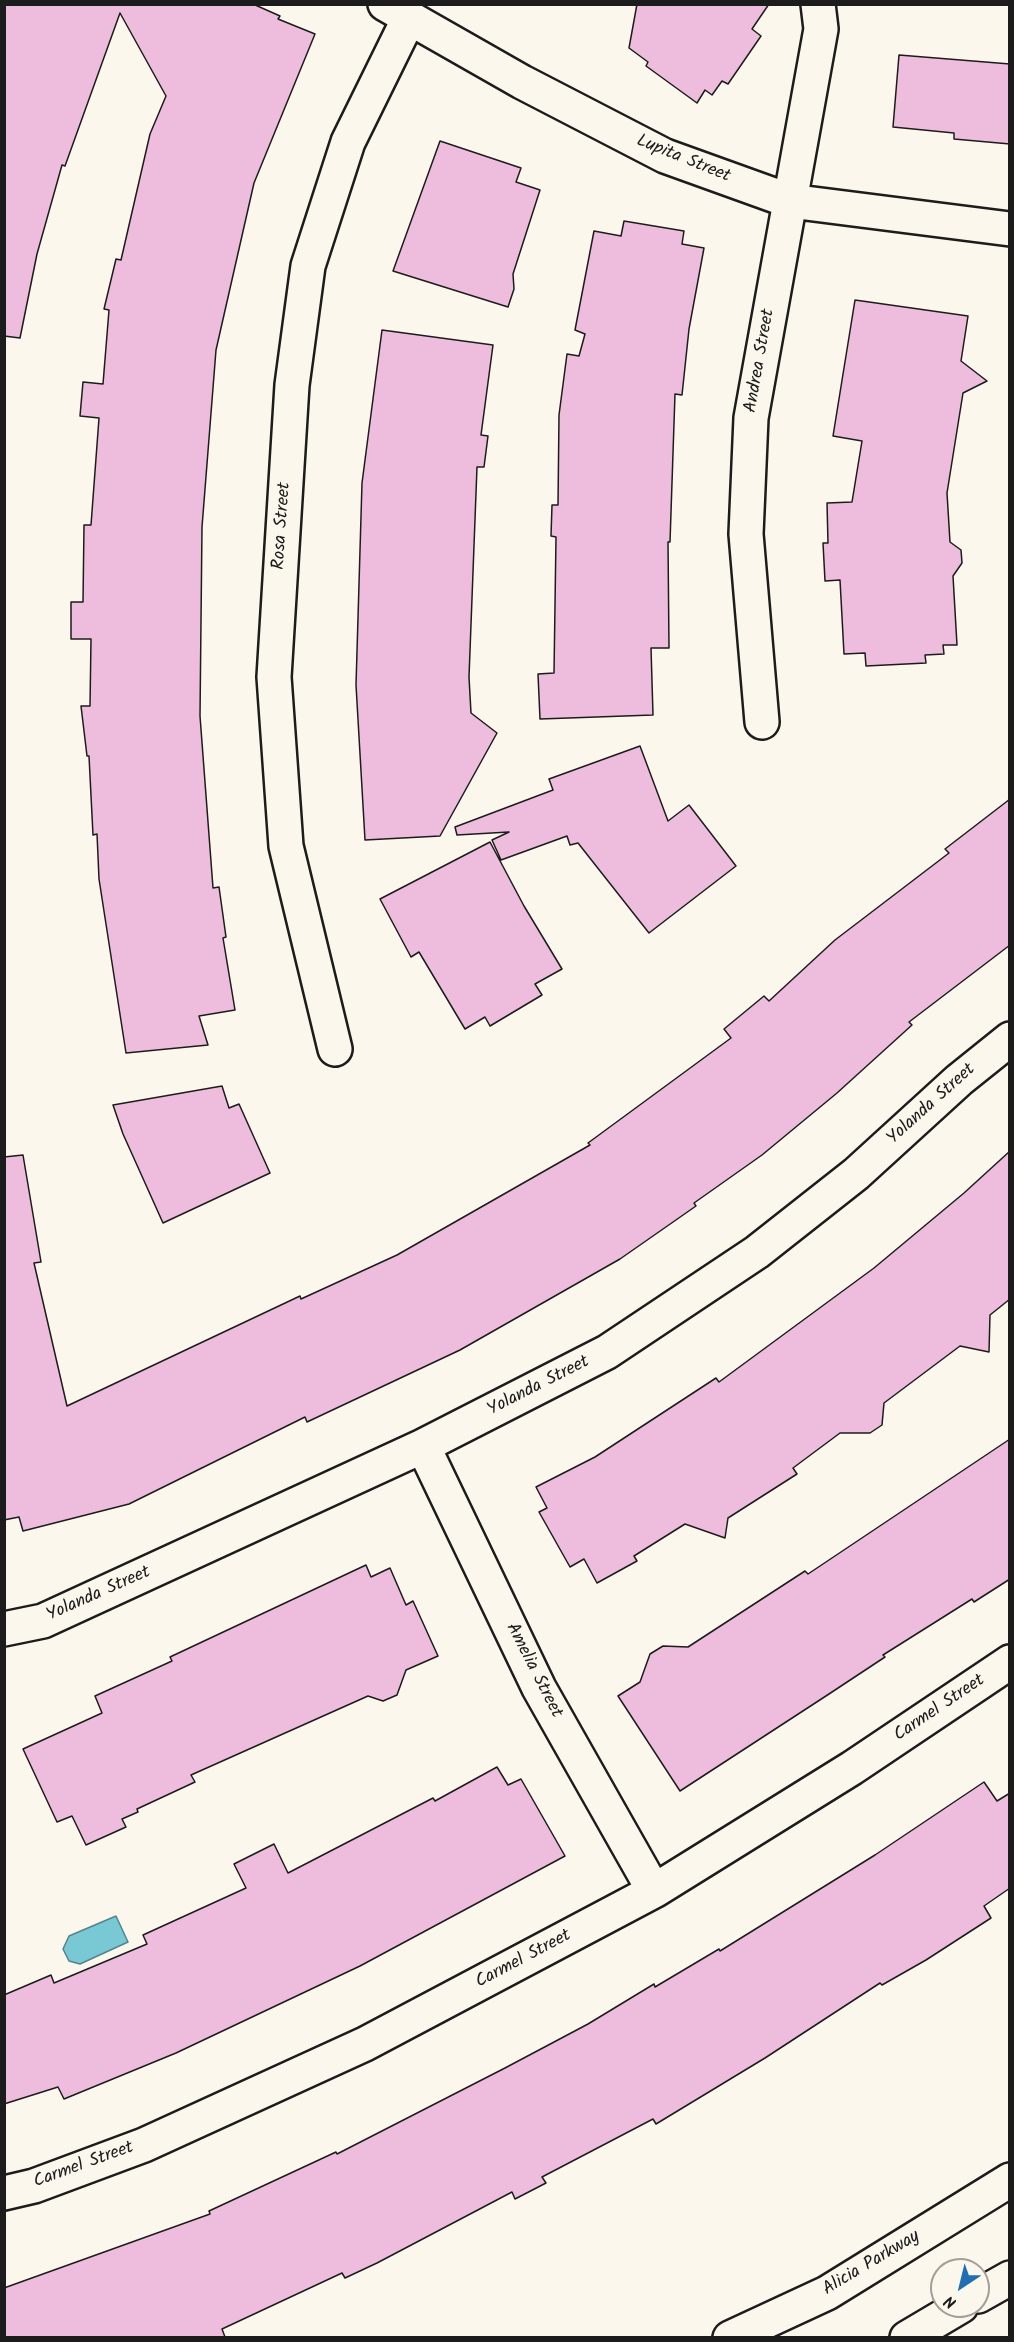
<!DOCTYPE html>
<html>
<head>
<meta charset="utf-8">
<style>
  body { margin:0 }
  #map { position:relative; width:1014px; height:2342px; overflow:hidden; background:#fbf7ec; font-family:Kalam,sans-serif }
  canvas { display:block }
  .frame { position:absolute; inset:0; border:6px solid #1c1c1c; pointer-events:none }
  .north { position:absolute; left:930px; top:2258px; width:60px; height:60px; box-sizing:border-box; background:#fbf7ec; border:2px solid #a29f99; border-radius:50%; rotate:215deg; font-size:16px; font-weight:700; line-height:24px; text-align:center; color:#1c1c1c }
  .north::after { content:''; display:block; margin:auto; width:21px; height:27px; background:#1f6fb2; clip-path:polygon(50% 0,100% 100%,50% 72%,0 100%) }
</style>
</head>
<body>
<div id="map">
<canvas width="1014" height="2342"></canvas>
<div class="frame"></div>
<div class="north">N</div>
</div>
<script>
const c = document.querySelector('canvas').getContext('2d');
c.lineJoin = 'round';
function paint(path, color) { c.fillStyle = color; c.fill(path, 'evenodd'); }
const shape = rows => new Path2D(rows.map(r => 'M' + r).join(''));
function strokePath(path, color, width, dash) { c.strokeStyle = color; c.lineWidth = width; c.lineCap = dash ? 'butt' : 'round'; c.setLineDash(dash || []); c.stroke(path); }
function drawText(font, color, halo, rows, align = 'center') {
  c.font = font + ' Kalam,sans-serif'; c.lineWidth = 4.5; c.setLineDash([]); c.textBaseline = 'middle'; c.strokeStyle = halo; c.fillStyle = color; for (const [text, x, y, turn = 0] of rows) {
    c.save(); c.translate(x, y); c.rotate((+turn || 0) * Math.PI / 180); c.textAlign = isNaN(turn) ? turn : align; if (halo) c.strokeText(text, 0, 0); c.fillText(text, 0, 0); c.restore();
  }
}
const water = shape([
  [116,1916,128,1942,80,1964,69,1961,63,1949,69,1936,116,1916]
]);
const building = shape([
  [4,4,253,4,280,16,278,19,315,34,254,183,216,350,202,527,200,716,213,888,219,887,226,937,223,938,235,1010,199,1016,208,1045,126,1053,99,879,97,834,93,835,89,756,87,756,81,706,90,706,91,639,71,639,71,602,83,602,84,525,91,525,99,418,80,416,83,382,103,384,109,310,104,309,116,259,121,260,150,134,166,96,120,13,65,166,62,165,37,254,20,338,4,336,4,4],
  [637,4,769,4,752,29,761,36,728,84,722,81,712,95,705,90,697,103,646,66,648,62,629,48,637,4],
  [899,55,1010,64,1010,144,954,139,954,133,893,127,899,55],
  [440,141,521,168,516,182,540,190,513,274,514,289,508,307,393,271,440,141],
  [624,221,684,231,682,244,704,248,689,329,682,395,675,394,670,542,668,542,669,648,651,648,653,715,540,719,538,674,554,673,556,537,551,536,552,505,558,505,559,415,567,354,579,356,585,334,575,330,594,231,621,236,624,221],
  [855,300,968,316,961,361,987,381,963,393,947,493,950,542,961,550,962,563,953,576,957,645,943,645,944,654,925,655,926,663,866,666,865,653,844,654,840,580,825,581,823,543,828,543,827,503,852,502,862,441,833,436,855,300],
  [382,330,493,345,481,435,488,436,484,467,477,467,469,677,471,713,497,733,440,836,365,840,356,685,362,483,382,330],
  [640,746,668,821,689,805,736,866,649,933,578,843,570,845,567,836,501,860,492,840,509,832,457,835,455,827,553,790,549,779,640,746],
  [1010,799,1010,945,909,1022,912,1025,837,1093,762,1155,694,1203,696,1206,620,1259,460,1350,307,1422,305,1417,129,1504,23,1531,19,1517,4,1520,4,1157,23,1155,41,1262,34,1263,67,1406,300,1296,301,1299,397,1255,590,1145,588,1143,731,1038,724,1029,764,996,769,1001,835,940,949,853,945,849,1010,799],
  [490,842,524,906,562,969,535,984,542,995,490,1026,485,1017,465,1029,419,952,411,957,380,899,490,842],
  [222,1086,229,1108,239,1104,270,1173,163,1223,123,1134,113,1105,222,1086],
  [1010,1151,1010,1299,990,1315,989,1352,960,1346,884,1403,882,1425,870,1433,840,1433,793,1468,797,1474,728,1518,725,1538,685,1524,634,1556,637,1561,597,1583,584,1559,570,1567,539,1512,547,1508,536,1487,595,1457,716,1378,719,1382,874,1268,964,1193,1010,1151],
  [1010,1439,1010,1579,974,1602,972,1599,883,1655,885,1657,829,1694,680,1791,618,1696,640,1682,650,1654,663,1646,688,1647,805,1571,808,1574,1010,1439],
  [366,1565,371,1577,390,1568,406,1605,413,1601,438,1656,406,1670,397,1695,383,1701,368,1696,191,1775,195,1782,137,1809,138,1812,122,1819,126,1827,86,1845,72,1816,57,1822,23,1749,102,1713,95,1696,172,1661,170,1657,366,1565],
  [497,1767,508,1785,521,1779,565,1856,360,1966,176,2053,64,2099,58,2087,4,2104,4,1995,51,1975,54,1983,147,1944,143,1935,246,1888,234,1864,274,1844,288,1873,433,1798,435,1801,497,1767],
  [984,1782,997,1801,1010,1793,1010,1888,984,1906,991,1918,926,1960,882,1985,880,1983,765,2058,656,2124,653,2119,542,2177,546,2183,515,2199,512,2192,377,2263,345,2278,342,2273,222,2329,225,2337,4,2337,4,2288,210,2214,209,2211,336,2152,337,2154,505,2068,588,2024,654,1984,655,1987,719,1949,720,1951,875,1855,984,1782]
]);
const street = shape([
  [385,4,522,82,665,156,790,201,1010,229],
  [762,722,746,534,751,418,821,29,818,4],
  [335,1049,286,846,274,677,292,385,308,266,348,142,409,18],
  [423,1446,539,1688,654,1891],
  [4,1629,43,1621,423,1446,607,1352,757,1252,856,1174,959,1080,1010,1039],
  [4,2193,34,2186,144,2145,365,2044,654,1891,852,1768,1010,1662]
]);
const primary = shape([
  [978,2296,1010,2278],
  [730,2338,827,2293,1010,2180],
  [907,2338,961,2306]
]);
const streetNames = [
  ["Lupita Street",683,160,22],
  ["Andrea Street",761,361,-80],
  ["Rosa Street",283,526,-86],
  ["Yolanda Street",932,1105,-42],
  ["Yolanda Street",539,1387,-27],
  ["Yolanda Street",99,1595,-24],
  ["Amelia Street",533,1671,63],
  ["Carmel Street",940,1709,-34],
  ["Carmel Street",524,1960,-28],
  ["Carmel Street",84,2166,-20],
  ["Alicia Parkway",872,2264,-31]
];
paint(water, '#79c9d5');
strokePath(water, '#54848b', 1.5);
paint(building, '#eebcdc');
strokePath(building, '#1c1c1c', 1.5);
strokePath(street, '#1c1c1c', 38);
strokePath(primary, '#1c1c1c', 38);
strokePath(street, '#fbf7ec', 33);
strokePath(primary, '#fbf7ec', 33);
drawText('18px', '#1c1c1c', '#fbf7ec', streetNames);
</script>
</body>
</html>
